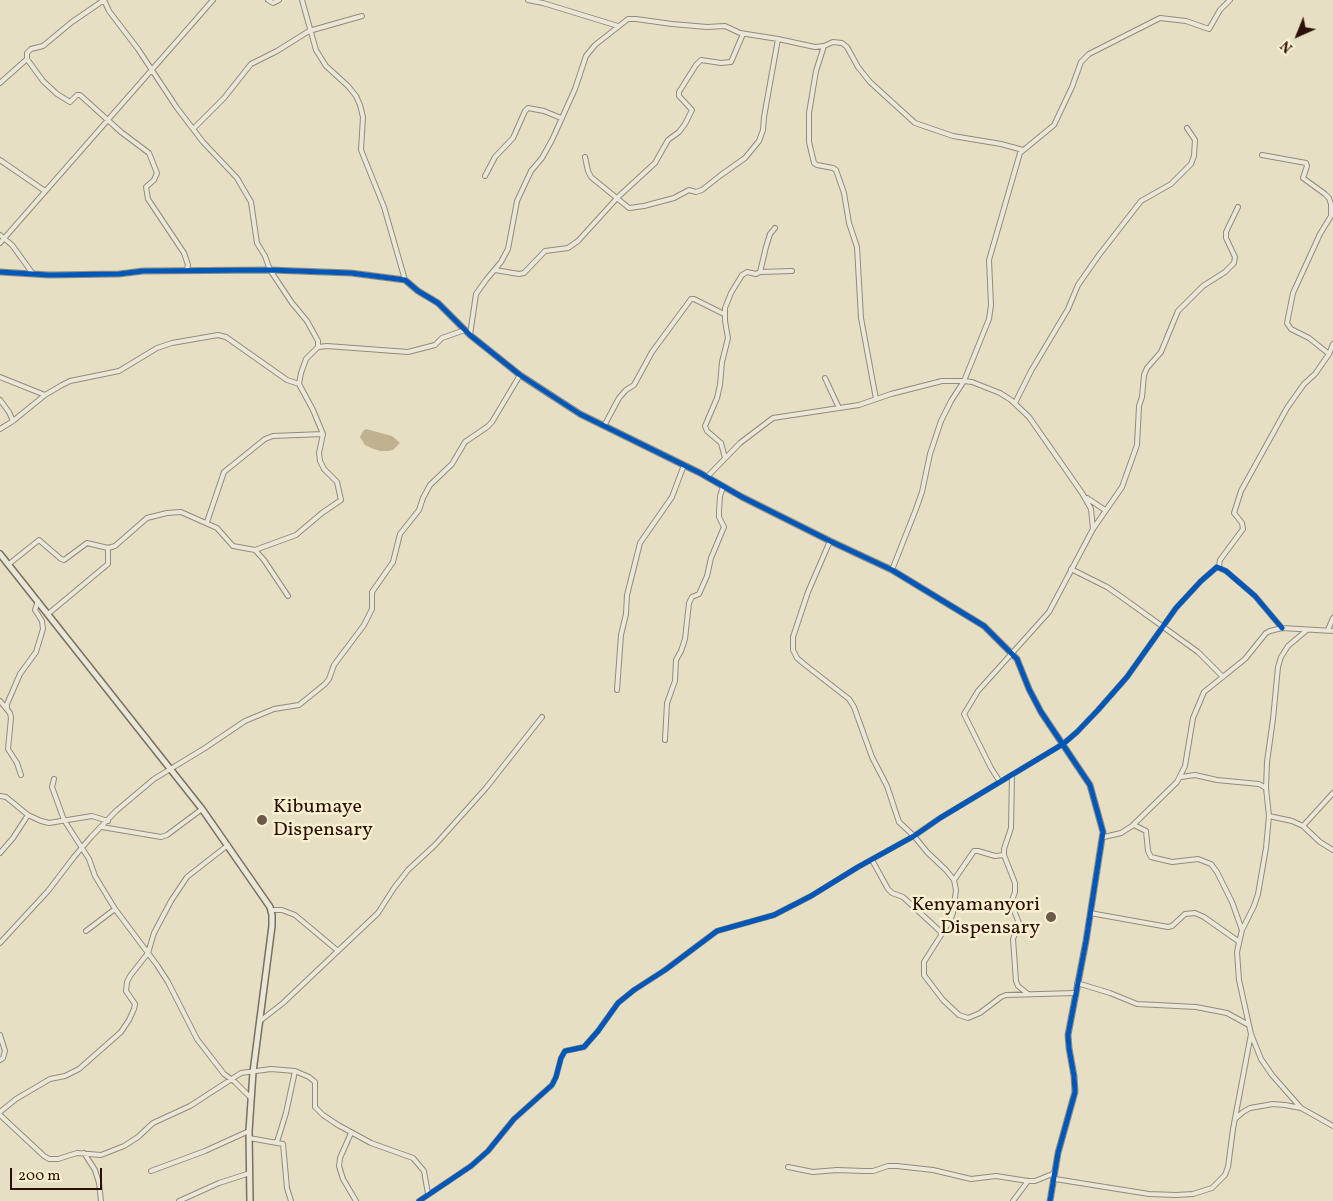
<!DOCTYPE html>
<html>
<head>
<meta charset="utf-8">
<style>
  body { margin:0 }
  #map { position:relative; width:1333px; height:1201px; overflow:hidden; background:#e6dfc4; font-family:Vollkorn,serif }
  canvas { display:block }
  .north { position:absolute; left:1273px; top:10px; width:50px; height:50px; -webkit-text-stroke:4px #f8efd0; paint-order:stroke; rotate:224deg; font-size:14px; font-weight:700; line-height:20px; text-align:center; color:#2b1105 }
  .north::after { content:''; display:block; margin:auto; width:18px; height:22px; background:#2b1105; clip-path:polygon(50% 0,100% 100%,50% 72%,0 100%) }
  .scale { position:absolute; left:10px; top:1168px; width:92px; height:22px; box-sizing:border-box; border:2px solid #2b1105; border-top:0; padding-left:6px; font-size:15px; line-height:18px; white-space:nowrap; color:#2b1105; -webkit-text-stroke:4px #f8efd0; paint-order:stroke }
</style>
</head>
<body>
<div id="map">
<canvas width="1333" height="1201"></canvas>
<div class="north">N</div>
<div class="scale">200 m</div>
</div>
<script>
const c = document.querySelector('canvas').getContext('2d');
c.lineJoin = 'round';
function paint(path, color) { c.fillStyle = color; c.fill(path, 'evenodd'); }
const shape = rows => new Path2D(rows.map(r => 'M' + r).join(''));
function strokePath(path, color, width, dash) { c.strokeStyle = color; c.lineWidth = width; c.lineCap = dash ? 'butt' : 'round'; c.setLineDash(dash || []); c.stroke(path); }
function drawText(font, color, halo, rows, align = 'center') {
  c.font = font + ' Vollkorn,serif'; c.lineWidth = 5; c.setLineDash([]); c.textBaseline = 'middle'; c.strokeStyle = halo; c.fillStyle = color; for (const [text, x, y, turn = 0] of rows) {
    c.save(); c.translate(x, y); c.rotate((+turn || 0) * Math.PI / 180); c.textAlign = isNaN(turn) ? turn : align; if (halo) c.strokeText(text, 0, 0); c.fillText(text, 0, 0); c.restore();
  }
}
const water = shape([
  [366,429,392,436,400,443,393,450,388,451,380,451,371,448,365,445,360,437,363,431]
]);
const minor = shape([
  [104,0,109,11,138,49,177,108,203,142,237,178,251,202,257,243,265,256,270,270,292,303,307,321,318,341,318,347,306,359,301,373,299,384,313,410,323,434,319,453,320,461,324,469,337,482,341,500,322,513,296,535,255,550],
  [104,0,72,22,43,46,31,49,27,53,27,59,43,81,57,94,70,102,77,95,80,95,121,132,149,153,157,173,154,180,146,187,148,199,184,253,188,265,187,270],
  [268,0,273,3,279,0],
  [302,0,316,50,326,66,348,86,356,96,360,105,363,117,361,150,384,207,405,280],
  [528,0,543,3,618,26],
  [824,46,816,71,809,113,809,142,814,163,817,165,833,168,836,170,844,193,849,223,857,247,861,318,876,399],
  [0,83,27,59],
  [194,128,224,98,251,64,277,51,309,31,362,16],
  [1262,155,1306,163,1307,166,1303,178,1325,194,1329,198,1331,204,1331,216,1320,234,1293,293,1287,323,1291,329,1309,338,1329,354],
  [585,157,588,171,591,177,629,208,644,206,674,198,689,190,696,192,702,190,721,175,745,158,759,141,763,130,764,117,778,39],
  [0,160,45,191],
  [485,176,495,157,513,138,525,111,528,108,544,111,561,118],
  [0,235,12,245,33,274],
  [0,243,213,0],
  [495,270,519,274,524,273,545,251,568,248,578,241,618,197,655,163,668,140,679,132,685,124,692,110,679,96,679,92,696,65,701,60,721,63,731,62,743,34],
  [760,272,792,271],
  [470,335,476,294,486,280,501,262,508,249,517,201,531,171,542,158,552,140,575,89,586,56,595,45,628,19,636,19,672,24,707,27,725,26,740,33,778,39,815,47,824,46,833,42,842,43,847,47,858,67,870,82,915,123,953,136,1001,144,1023,150],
  [318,347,327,346,408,352,435,345,442,338,465,330],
  [0,377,45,395],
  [825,378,839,408],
  [0,400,9,412,13,421],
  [1015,403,1031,371,1068,309,1078,285,1099,255,1141,201,1171,184,1191,164,1194,156,1195,140,1187,128],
  [604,426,619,398,626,390,634,385,652,352,691,299,694,299,724,314],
  [0,429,13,421,45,395,62,385,70,381,119,371,157,348,172,343,218,335,226,337,287,380,299,384],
  [725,458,721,443,707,431,705,426,717,398,720,385,722,362,728,338,725,321,725,308,731,293,742,275,747,272,756,274,760,272,766,247,770,234,775,228],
  [707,477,740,443,773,418,859,405,891,394,942,381,964,381,972,382,1000,393,1011,400,1029,417,1082,493,1091,509,1093,529],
  [1087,498,1105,510],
  [207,522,224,472,265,439,273,436,323,434],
  [830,541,808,592,793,637,793,650,797,658,804,664,849,699,854,707,872,757,887,786,899,822,914,836,927,852,946,870,954,880,956,890,953,913,950,921,924,962,924,975,943,1000,959,1015,968,1018,980,1013,1001,997,1006,995,1075,993],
  [9,564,39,540,61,559,64,560,87,543,108,548,115,546,147,518,167,513,181,512,217,528,233,546,255,550,264,560,288,596],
  [1219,566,1220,560,1243,529,1242,523,1234,513,1241,491,1287,408,1304,384,1315,374,1329,354,1333,344],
  [1071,569,1107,587,1123,598,1198,652,1223,677],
  [892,570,916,509,922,492,930,454,941,421,951,401,964,381,989,319,991,305,989,260,1020,153,1054,125,1072,87,1081,62,1089,54,1160,18,1186,21,1209,29,1220,10,1230,0],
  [48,614,108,564,108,548],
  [1328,630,1333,618],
  [617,690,621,635,626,614,627,595,640,543,672,497,684,465],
  [0,701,10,713,11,718,8,749,17,763,21,775],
  [7,708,7,704,20,674,36,652,43,629,42,621,35,610,38,601],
  [665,740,667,703,675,681,676,660,681,651,685,639,689,603,692,597,699,594,707,576,711,558,724,527,719,517,719,511,720,496,723,487],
  [1012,775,1011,828,1004,849,1004,855,1015,883,1015,892,1011,903,1019,923,1013,939,1016,981,1018,986,1028,994],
  [1181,777,1195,775,1217,780,1259,784,1266,788],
  [54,779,52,787,64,820,89,859,95,876,115,909,157,965,168,982,197,1039,224,1074,235,1082,251,1098],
  [1000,782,991,768,964,714,978,691,1049,612,1093,529,1122,487,1137,445,1139,406,1142,397,1144,375,1147,368,1161,352,1178,311,1203,286,1225,272,1234,263,1235,257,1226,238,1226,232,1238,207],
  [0,796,6,797,28,815,41,821,49,823,92,816,108,821],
  [1269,816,1292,821,1303,826,1320,842,1333,850],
  [1134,825,1146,831,1148,851,1151,857,1172,862,1198,859,1211,864,1217,872,1232,902,1242,930],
  [1303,826,1333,793],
  [102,827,161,837,167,835,202,809],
  [1104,837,1121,833,1132,826,1177,782,1185,766,1193,718,1204,692,1245,659,1266,633,1270,631,1282,628,1333,631],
  [0,853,13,838,28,815],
  [872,860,888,889,892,893,903,897,942,933],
  [954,880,974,851,978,851,995,856,1004,855],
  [271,910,282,910,295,915,338,951],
  [1090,913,1168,927,1172,926,1185,914,1195,913,1204,917,1238,941],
  [86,931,115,909],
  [0,943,48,891,74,857,91,837,116,811,154,779,205,748,245,721,274,709,299,705,325,684,329,679,334,665,364,625,372,609,372,592,393,562,400,534,419,510,423,498,430,485,452,464,465,442,487,427,492,422,520,375],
  [1077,983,1110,993,1137,1004,1196,1007,1227,1013,1247,1024],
  [260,1021,283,1003,378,913,394,888,408,870,435,845,486,788,542,717],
  [0,1035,5,1051,3,1058,0,1060],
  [1301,1108,1272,1075,1261,1059,1251,1034,1239,980,1237,952,1242,930,1254,906,1258,894,1266,848,1269,816,1266,788,1267,762,1273,719,1278,667,1281,657,1288,646,1307,630],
  [0,1112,16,1099,50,1079,65,1076,79,1069,121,1032,129,1020,134,1009,135,1004,126,991,127,982,130,976,148,953,154,933,171,901,187,877,228,845],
  [0,1115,44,1156,49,1159,58,1159,77,1153,101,1155,124,1146,138,1137,153,1123,190,1106,241,1073,271,1069,295,1071,309,1077,315,1082,315,1107,323,1115,338,1125,371,1143,413,1158,424,1171,428,1194],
  [1235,1119,1243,1112,1250,1108,1273,1104,1285,1105,1301,1108,1333,1126],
  [351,1133,340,1158,339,1166,343,1179,356,1201],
  [249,1138,283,1144,287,1188,291,1201],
  [277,1142,286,1113,295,1071],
  [84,1153,95,1170,99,1183,101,1201],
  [788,1167,813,1172,837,1170,864,1171,873,1171,888,1166,897,1166,933,1170,971,1179,996,1176,1028,1181,1035,1181,1055,1173],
  [151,1171,205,1151,249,1131],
  [1055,1179,1149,1194,1176,1195,1193,1194,1212,1188,1225,1175,1228,1167,1233,1129,1251,1034],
  [179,1201,219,1183,250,1173],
  [419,1201,471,1166,488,1151,514,1119,552,1085,556,1077,561,1058,565,1051,584,1047,598,1031,618,1003,634,990,665,970,717,931,774,915,811,896,858,867,914,836,940,818,1063,744,1077,732,1098,710,1127,677,1176,608,1201,581,1217,567,1226,571,1255,596,1282,628],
  [1013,1201,1028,1181]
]);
const tertiary = shape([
  [0,272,49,275,119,274,143,271,270,270,351,273,405,280,418,291,438,303,470,335,520,375,580,414,700,473,742,497,830,541,892,570,984,626,1017,659,1029,689,1041,712,1090,785,1103,832,1086,941,1068,1035,1069,1048,1074,1076,1075,1092,1058,1153,1050,1201]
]);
const secondary = shape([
  [0,554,202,809,270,907,272,915,272,926,253,1072,249,1131,250,1201]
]);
const cycleway = shape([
  [0,272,49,275,119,274,143,271,270,270,351,273,405,280,418,291,438,303,470,335,520,375,580,414,700,473,742,497,830,541,892,570,984,626,1017,659,1029,689,1041,712,1090,785,1103,832,1086,941,1068,1035,1069,1048,1074,1076,1075,1092,1058,1153,1050,1201],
  [419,1201,471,1166,488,1151,514,1119,552,1085,556,1077,561,1058,565,1051,584,1047,598,1031,618,1003,634,990,665,970,717,931,774,915,811,896,858,867,914,836,940,818,1063,744,1077,732,1098,710,1127,677,1176,608,1201,581,1217,567,1226,571,1255,596,1282,628]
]);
const markers = [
  [262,820,6,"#6c5948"],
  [1051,917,6,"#6c5948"]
];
const poiNames = [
  ["Kibumaye",273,808],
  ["Dispensary",273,831],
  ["Kenyamanyori",1040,906,"right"],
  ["Dispensary",1040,929,"right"]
];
paint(water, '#c0b290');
strokePath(minor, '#938b7b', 6);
strokePath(tertiary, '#938b7b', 7);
strokePath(secondary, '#797062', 8);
strokePath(minor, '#eae7d9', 4);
strokePath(tertiary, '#eae7d9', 4.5);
strokePath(secondary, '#eae7d9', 5);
strokePath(cycleway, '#0057b8', 5);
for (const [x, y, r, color] of markers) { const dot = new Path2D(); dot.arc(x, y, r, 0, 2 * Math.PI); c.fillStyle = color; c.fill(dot); strokePath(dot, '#f8efd0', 2); }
drawText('20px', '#2b1105', '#f8efd0', poiNames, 'left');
</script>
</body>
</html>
